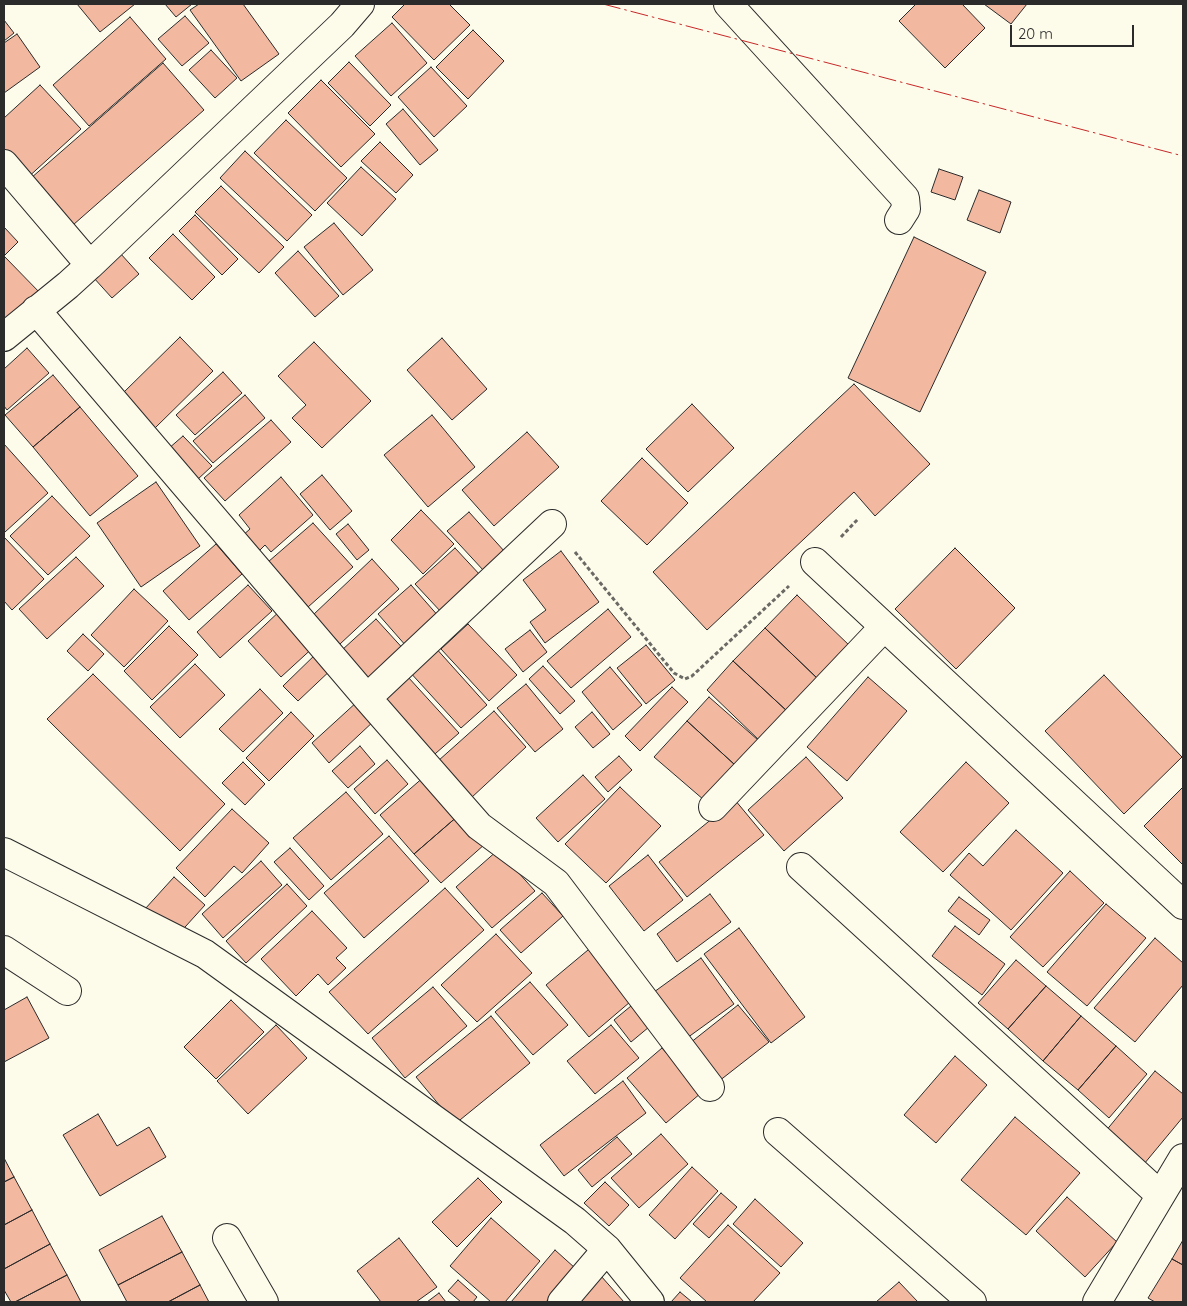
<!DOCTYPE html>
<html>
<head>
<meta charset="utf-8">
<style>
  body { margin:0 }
  #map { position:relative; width:1187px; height:1306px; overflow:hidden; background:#fdfbea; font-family:Quicksand,sans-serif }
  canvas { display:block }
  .frame { position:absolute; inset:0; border:5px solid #2b2b2b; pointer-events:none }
  .scale { position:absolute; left:1010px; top:25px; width:124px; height:22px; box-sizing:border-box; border:2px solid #2b2b2b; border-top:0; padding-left:6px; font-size:15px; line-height:18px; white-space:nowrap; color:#2b2b2b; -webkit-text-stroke:4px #fdfbea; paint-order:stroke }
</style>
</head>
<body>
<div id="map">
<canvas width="1187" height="1306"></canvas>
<div class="frame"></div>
<div class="scale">20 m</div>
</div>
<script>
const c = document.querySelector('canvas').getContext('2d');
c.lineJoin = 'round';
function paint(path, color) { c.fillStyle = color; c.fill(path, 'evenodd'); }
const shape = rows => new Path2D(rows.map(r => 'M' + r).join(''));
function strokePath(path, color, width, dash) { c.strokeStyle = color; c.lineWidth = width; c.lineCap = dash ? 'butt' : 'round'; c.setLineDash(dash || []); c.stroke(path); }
const building = shape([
  [77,4,135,4,100,32,77,4],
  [165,4,192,4,176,17,165,4],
  [199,4,243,4,279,54,241,81,190,10,199,4],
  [405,4,449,4,470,25,434,60,392,17,405,4],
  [916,4,962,4,985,28,945,68,899,21,916,4],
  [984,4,1027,4,1011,24,984,4],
  [185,16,209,43,182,66,158,39,185,16],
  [130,17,166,59,89,126,53,85,130,17],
  [4,20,14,33,4,41,4,20],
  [392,23,427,63,391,96,355,56,392,23],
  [473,30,504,61,468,99,436,67,473,30],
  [17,34,40,67,4,93,4,43,17,34],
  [211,50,237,78,215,98,189,70,211,50],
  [349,62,391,105,370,126,328,83,349,62],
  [163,63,204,110,65,232,23,185,163,63],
  [431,67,467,106,434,137,398,97,431,67],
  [321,80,375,134,341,167,288,113,321,80],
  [40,85,81,129,25,180,4,156,4,118,40,85],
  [403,109,438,150,420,165,386,124,403,109],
  [286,120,347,178,315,211,254,153,286,120],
  [380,142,413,175,396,193,361,161,380,142],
  [245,151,312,215,287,241,220,178,245,151],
  [361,167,396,199,362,236,327,203,361,167],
  [939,169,963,177,955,200,931,192,939,169],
  [221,186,284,247,259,273,195,212,221,186],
  [979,190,1011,202,1000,233,967,220,979,190],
  [195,215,238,259,222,275,179,231,195,215],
  [334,223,373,270,343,295,304,247,334,223],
  [4,227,18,242,4,256,43,296,4,334,4,227],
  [173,234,215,277,192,300,149,258,173,234],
  [914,237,986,272,920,412,848,378,914,237],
  [298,251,339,296,315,317,275,273,298,251],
  [120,253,139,274,112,298,93,277,120,253],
  [180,337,213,371,155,428,122,394,180,337],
  [442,338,487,389,452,420,407,370,442,338],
  [314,342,371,401,322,448,292,418,306,405,278,376,314,342],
  [27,348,49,373,7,410,4,406,4,369,27,348],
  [223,372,242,393,195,435,176,415,223,372],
  [53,375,80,407,33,447,5,415,53,375],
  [854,384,930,464,875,516,854,492,707,630,653,572,854,384],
  [245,395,265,418,213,463,193,441,245,395],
  [692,404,734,448,688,492,646,449,692,404],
  [80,407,138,476,90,516,33,447,80,407],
  [432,415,475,467,428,507,384,455,432,415],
  [271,420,291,442,225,501,204,478,271,420],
  [527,432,559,467,494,526,462,490,527,432],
  [183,436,212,466,197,480,168,449,183,436],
  [4,444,48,493,5,532,4,530,4,444],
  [642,458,688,503,647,545,601,501,642,458],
  [322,475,352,511,330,530,300,494,322,475],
  [281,477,313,515,271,552,265,545,257,553,242,536,250,529,239,515,281,477],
  [156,482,200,546,141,587,97,523,156,482],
  [52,496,90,536,48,575,10,536,52,496],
  [421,510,454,544,423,574,391,540,421,510],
  [469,512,505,552,484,571,447,531,469,512],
  [313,523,353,567,308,607,297,594,291,599,275,581,281,576,268,562,313,523],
  [348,524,369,550,357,560,336,534,348,524],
  [4,537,44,579,12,610,4,601,4,537],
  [216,544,242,574,189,620,163,591,216,544],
  [455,548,481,576,442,613,415,584,455,548],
  [955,548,1015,608,956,669,895,609,955,548],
  [561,551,599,602,545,643,530,622,546,610,523,580,561,551],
  [76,557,104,586,47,639,19,609,76,557],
  [372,559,399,589,340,644,313,615,372,559],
  [248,585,272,611,220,658,197,632,248,585],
  [411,585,440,618,407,647,378,614,411,585],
  [134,589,168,621,124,667,91,635,134,589],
  [797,595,851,647,819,680,765,628,797,595],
  [283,608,317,644,281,677,248,641,283,608],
  [608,609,631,637,571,688,547,661,608,609],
  [376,619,407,653,373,684,342,650,376,619],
  [468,624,517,675,489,701,441,649,468,624],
  [169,626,198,655,152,700,124,671,169,626],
  [765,628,819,680,788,712,733,661,765,628],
  [530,630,547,652,523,672,505,649,530,630],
  [83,634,104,654,88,671,67,651,83,634],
  [646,645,675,680,646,704,617,668,646,645],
  [434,646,487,705,461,728,408,670,434,646],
  [320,650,335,666,298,701,283,686,320,650],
  [733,661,788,712,761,742,707,690,733,661],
  [195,664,225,695,180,738,150,707,195,664],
  [543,666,575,701,560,714,529,679,543,666],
  [610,667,642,705,613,730,582,692,610,667],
  [93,674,225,804,180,851,47,719,93,674],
  [1104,675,1182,757,1124,814,1045,731,1104,675],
  [408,677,459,733,428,760,378,704,408,677],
  [868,677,907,711,847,781,807,747,868,677],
  [526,684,563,729,535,752,497,708,526,684],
  [672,687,688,702,640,751,625,736,672,687],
  [260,689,283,713,243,752,219,729,260,689],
  [709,697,758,740,735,765,687,721,709,697],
  [358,701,375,720,329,763,312,743,358,701],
  [494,711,526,747,471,798,438,761,494,711],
  [291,712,314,736,269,781,246,758,291,712],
  [592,712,610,734,593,748,575,727,592,712],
  [687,721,735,765,704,800,654,757,687,721],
  [360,746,375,764,348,788,332,771,360,746],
  [619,756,632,770,608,792,595,777,619,756],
  [806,757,843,798,784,851,748,810,806,757],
  [387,760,408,784,375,814,354,789,387,760],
  [243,762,265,784,245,805,222,783,243,762],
  [966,762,1009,803,943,872,900,832,966,762],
  [583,775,605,799,558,842,536,818,583,775],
  [425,776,459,815,414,854,380,815,425,776],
  [620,787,661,826,606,883,565,844,620,787],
  [1183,787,1183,865,1144,826,1183,787],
  [346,792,383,834,331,880,293,838,346,792],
  [735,800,764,835,687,897,659,862,735,800],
  [232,809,269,843,242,873,234,866,205,897,176,868,232,809],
  [459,815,485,844,441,883,414,854,459,815],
  [1016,830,1063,873,1011,930,950,875,969,853,983,866,1016,830],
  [389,836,429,881,364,938,324,893,389,836],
  [290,848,324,886,309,900,274,862,290,848],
  [498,850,535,891,492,928,456,887,498,850],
  [648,855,683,900,644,931,609,886,648,855],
  [261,861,282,885,223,938,202,914,261,861],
  [1070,871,1104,903,1043,967,1010,937,1070,871],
  [174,877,205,905,176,937,145,909,174,877],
  [287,884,307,906,246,963,226,941,287,884],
  [445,888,484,930,368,1034,329,992,445,888],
  [542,893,563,916,521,953,500,930,542,893],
  [710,894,731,922,677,962,657,934,710,894],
  [959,897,990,920,979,935,948,911,959,897],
  [1106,904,1146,938,1087,1006,1047,972,1106,904],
  [312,911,347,948,336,958,346,968,328,985,318,974,296,996,261,959,312,911],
  [955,926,1005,964,982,995,932,956,955,926],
  [739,928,805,1017,771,1043,704,954,739,928],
  [496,934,532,973,477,1022,441,985,496,934],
  [1155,938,1183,963,1183,985,1135,1042,1094,1008,1155,938],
  [594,945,637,996,589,1037,546,985,594,945],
  [701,958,734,1004,687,1038,654,992,701,958],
  [1016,960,1046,986,1008,1029,978,1003,1016,960],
  [530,982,568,1025,533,1055,495,1012,530,982],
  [1046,986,1081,1016,1043,1061,1008,1029,1046,986],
  [433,987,467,1026,405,1078,372,1038,433,987],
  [27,997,49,1038,4,1062,4,1010,27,997],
  [231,1000,264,1032,216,1079,184,1047,231,1000],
  [738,1005,769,1042,714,1085,685,1047,738,1005],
  [631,1006,649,1027,631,1042,614,1020,631,1006],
  [491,1016,530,1063,455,1124,416,1077,491,1016],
  [1081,1016,1116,1046,1078,1090,1043,1061,1081,1016],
  [276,1025,307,1058,248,1114,217,1081,276,1025],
  [611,1025,639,1058,595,1094,567,1061,611,1025],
  [1116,1046,1147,1074,1109,1118,1078,1090,1116,1046],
  [662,1048,701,1093,666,1123,627,1078,662,1048],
  [955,1056,987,1085,936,1143,904,1115,955,1056],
  [1155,1071,1183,1094,1183,1117,1144,1164,1105,1132,1155,1071],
  [623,1081,646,1113,564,1176,540,1145,623,1081],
  [98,1114,117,1146,149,1127,166,1157,100,1196,63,1135,98,1114],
  [1015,1117,1080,1173,1026,1235,961,1180,1015,1117],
  [661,1134,688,1164,639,1208,611,1178,661,1134],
  [617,1137,632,1154,592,1187,578,1170,617,1137],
  [4,1158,14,1177,4,1182,4,1158],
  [692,1167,718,1191,675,1239,649,1215,692,1167],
  [14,1177,32,1210,4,1225,4,1182,14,1177],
  [478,1178,502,1202,457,1247,432,1222,478,1178],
  [605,1182,629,1205,609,1226,584,1203,605,1182],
  [721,1193,737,1207,709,1238,693,1224,721,1193],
  [1067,1197,1117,1242,1085,1277,1036,1231,1067,1197],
  [755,1199,803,1243,781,1267,733,1224,755,1199],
  [32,1210,50,1244,4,1269,4,1225,32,1210],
  [162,1216,182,1252,118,1285,99,1250,162,1216],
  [491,1218,540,1261,505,1302,491,1302,450,1266,491,1218],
  [728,1225,780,1273,753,1302,707,1302,680,1278,728,1225],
  [399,1238,437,1287,416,1302,381,1302,357,1271,399,1238],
  [1183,1240,1183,1265,1172,1259,1183,1240],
  [50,1244,67,1275,15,1302,11,1302,4,1290,4,1269,50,1244],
  [555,1250,575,1268,546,1302,511,1302,555,1250],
  [182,1252,200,1285,168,1302,127,1302,118,1285,182,1252],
  [1172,1259,1183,1265,1183,1302,1155,1302,1148,1298,1172,1259],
  [67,1275,81,1302,15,1302,67,1275],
  [601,1276,624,1302,571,1302,601,1276],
  [458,1280,477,1297,473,1302,461,1302,448,1291,458,1280],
  [899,1282,918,1302,876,1302,899,1282],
  [200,1285,209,1302,168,1302,200,1285],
  [680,1292,692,1302,671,1302,680,1292],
  [439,1293,446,1302,427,1302,439,1293]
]);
const path = shape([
  [841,537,858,519],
  [575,552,674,673,685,679,692,676,789,586]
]);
const street = shape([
  [728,4,905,198,906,209,899,220],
  [4,164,90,265,68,285,4,337],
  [90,265,342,25,360,4],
  [36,310,367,698,479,826,556,883,710,1087],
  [815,562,1183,905],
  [367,698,552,524],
  [713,807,884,627],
  [4,852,205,954,575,1221,607,1249,650,1302],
  [801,867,1160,1195],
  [4,950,67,991],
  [778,1132,972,1302],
  [227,1238,264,1302],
  [562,1302,607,1249],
  [1097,1302,1183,1158]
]);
const power = shape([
  [603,4,1183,156]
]);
paint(building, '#f2b8a0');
strokePath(building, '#2b2b2b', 1);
strokePath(street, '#2b2b2b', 30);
strokePath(path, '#6a6964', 3, [4, 2.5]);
strokePath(street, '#fdfbea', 28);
strokePath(power, '#c62828', 1, [18, 4, 2.5, 4]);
</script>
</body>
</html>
